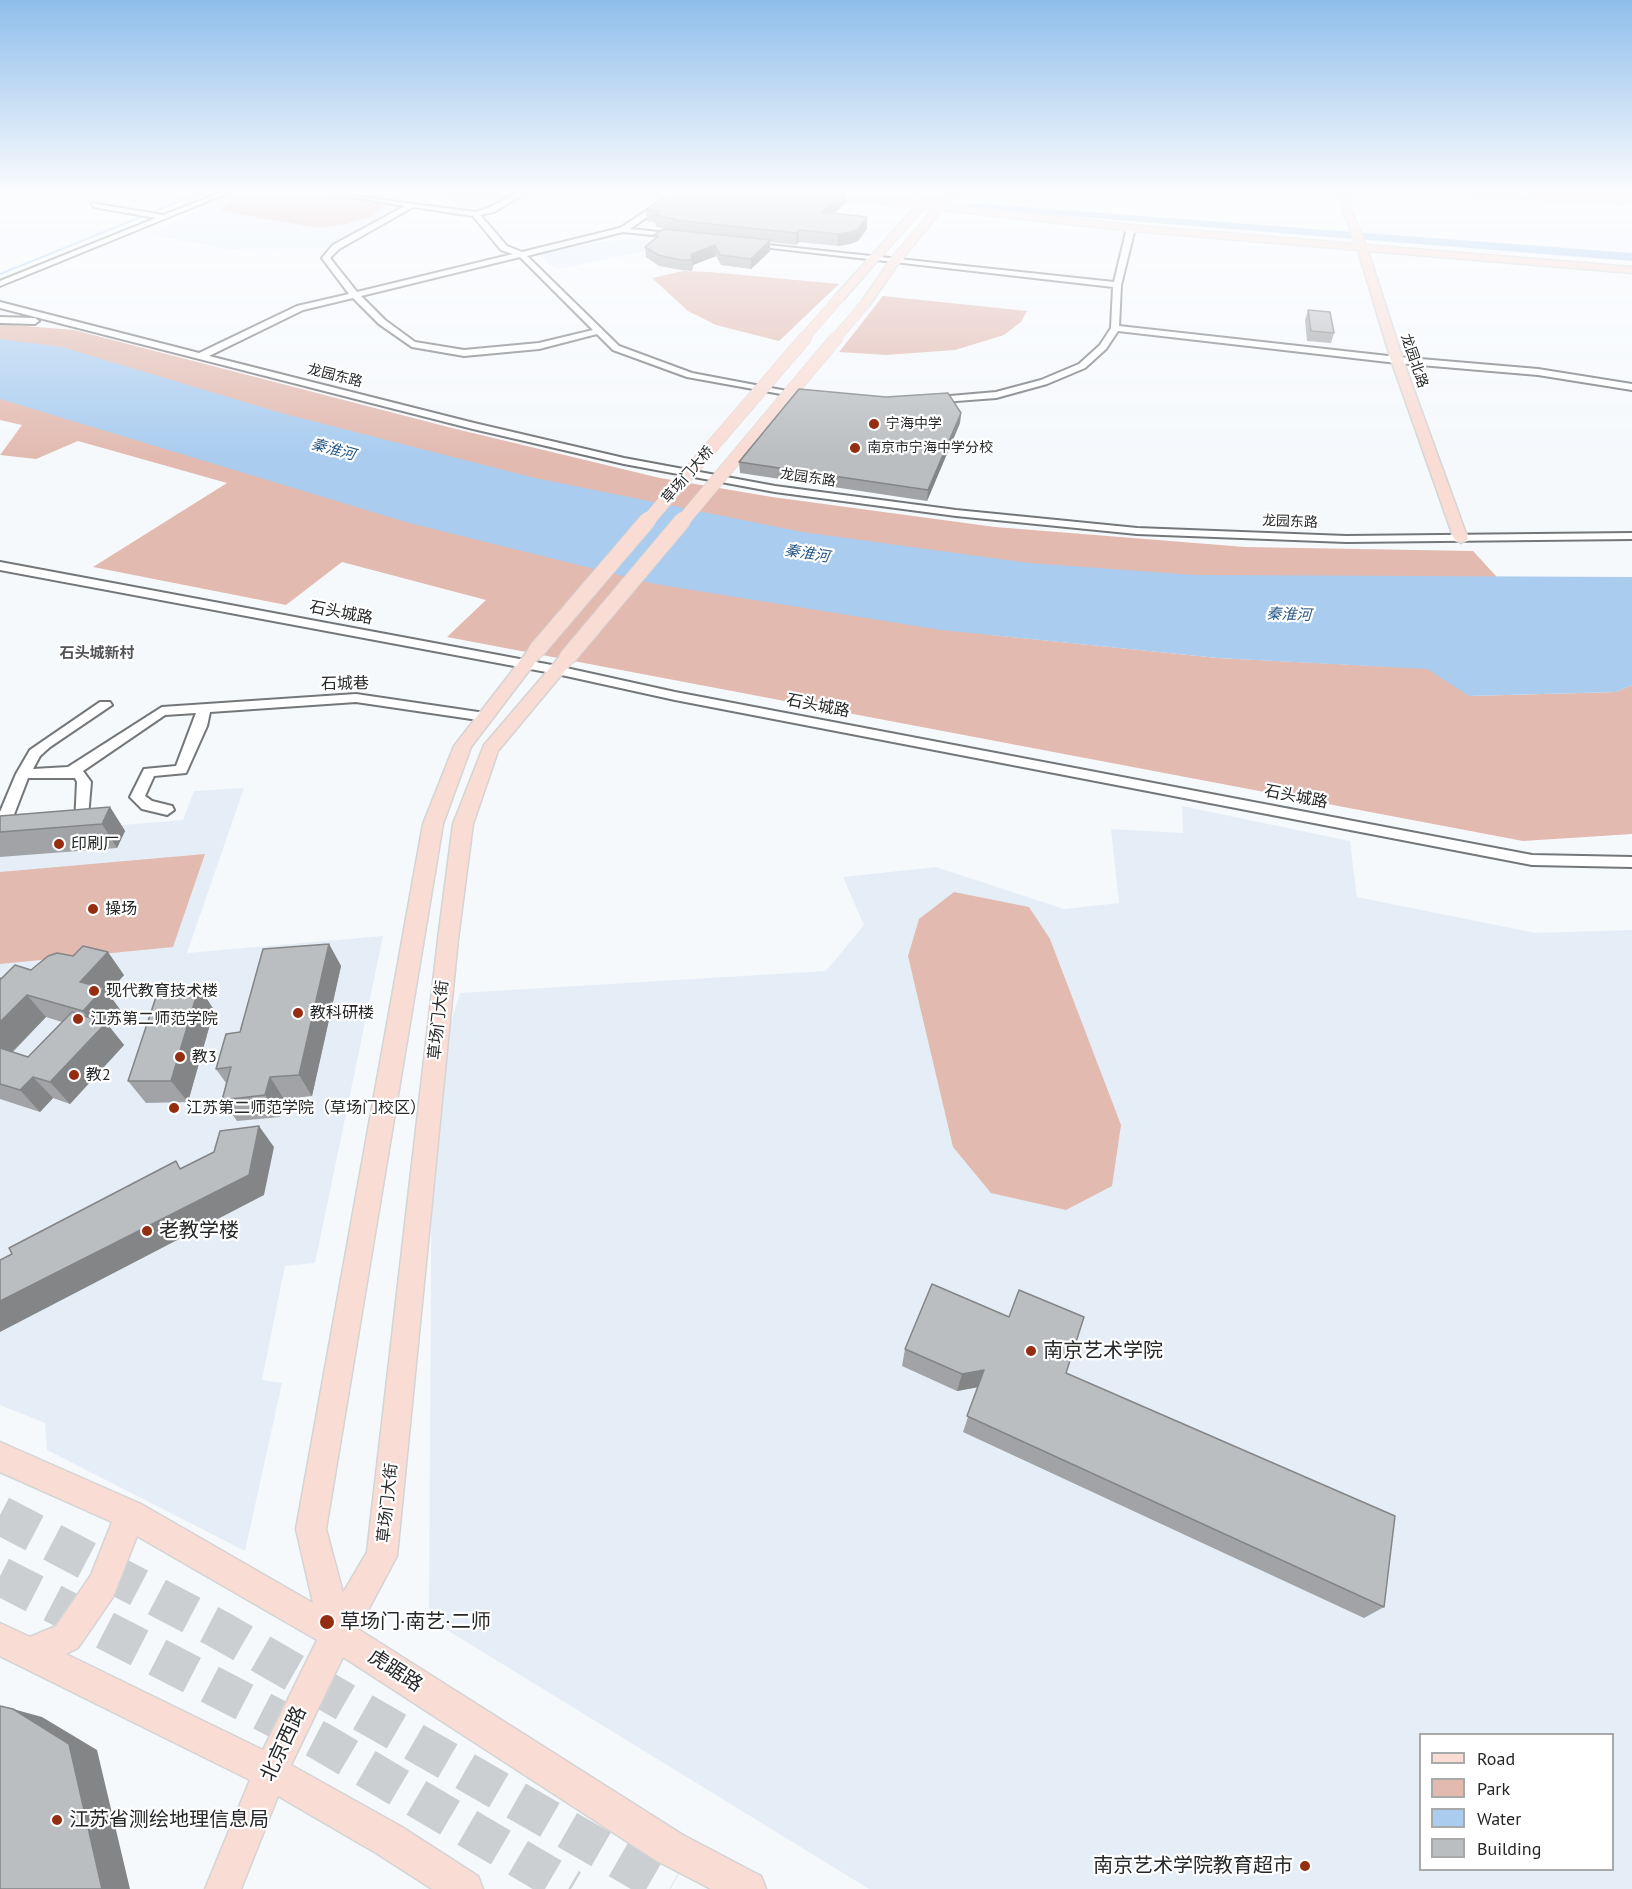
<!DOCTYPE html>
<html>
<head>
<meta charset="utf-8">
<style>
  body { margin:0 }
  #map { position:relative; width:1632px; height:1889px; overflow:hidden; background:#f6f9fc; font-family:"PT Sans",sans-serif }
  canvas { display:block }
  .legend { position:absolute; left:1419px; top:1733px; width:195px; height:138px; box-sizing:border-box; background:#fff; border:2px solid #a8a9a9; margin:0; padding:8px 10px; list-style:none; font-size:18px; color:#262728 }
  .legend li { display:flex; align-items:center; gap:12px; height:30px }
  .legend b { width:30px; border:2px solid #a8a9a9 }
</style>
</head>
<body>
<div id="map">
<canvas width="1632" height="1889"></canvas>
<ul class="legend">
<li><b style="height:8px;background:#f9dcd4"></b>Road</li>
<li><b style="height:16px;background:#e2bab0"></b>Park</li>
<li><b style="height:16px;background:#a9ccef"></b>Water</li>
<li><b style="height:16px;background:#bbbec1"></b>Building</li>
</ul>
</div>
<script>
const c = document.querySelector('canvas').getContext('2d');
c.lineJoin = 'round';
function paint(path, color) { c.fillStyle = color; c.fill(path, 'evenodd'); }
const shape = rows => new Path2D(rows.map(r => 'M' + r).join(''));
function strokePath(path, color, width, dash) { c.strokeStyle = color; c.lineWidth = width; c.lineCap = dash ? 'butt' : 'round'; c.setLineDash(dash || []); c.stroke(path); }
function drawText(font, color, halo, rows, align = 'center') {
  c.font = font + ' "PT Sans","Noto Sans SC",sans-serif'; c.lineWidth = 4.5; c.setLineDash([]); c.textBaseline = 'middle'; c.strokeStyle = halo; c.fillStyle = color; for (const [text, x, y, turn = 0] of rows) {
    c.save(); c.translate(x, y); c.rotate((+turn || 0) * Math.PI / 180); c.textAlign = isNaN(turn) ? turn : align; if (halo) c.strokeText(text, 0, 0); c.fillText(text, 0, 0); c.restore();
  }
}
const built = shape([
  [238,193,327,193,406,206,324,248,228,249,147,234],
  [445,193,513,193,484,208,430,200],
  [629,238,656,241,641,252,558,269,550,266,540,256,579,245],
  [244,788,187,953,383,936,315,1263,285,1266,262,1380,282,1383,245,1551,47,1450,45,1423,0,1405,0,835,183,820,194,791],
  [1182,806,1350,841,1357,897,1536,933,1632,930,1632,1889,869,1889,429,1619,432,1084,460,993,826,971,864,925,843,877,936,867,1064,909,1119,903,1111,829,1183,833],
  [1420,1734,1612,1734,1612,1870,1420,1870]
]);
const green = shape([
  [249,193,319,193,374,201,384,206,373,216,347,224,319,228,220,211,228,201],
  [683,271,710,272,839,284,779,341,716,325,688,311,652,278],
  [883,296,1027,311,1021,322,1004,335,955,350,886,355,839,352],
  [0,324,74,330,452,428,660,478,772,497,995,527,1245,547,1473,551,1496,576,1469,696,1616,692,1632,685,1632,834,1523,841,447,637,486,600,342,562,286,605,93,567,227,483,78,441,36,459,0,455,22,425,0,420],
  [982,634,1396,667,1218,658],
  [205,854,173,947,0,964,0,872],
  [954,892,1029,907,1050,939,1121,1125,1112,1186,1066,1210,991,1193,953,1147,908,956,919,919]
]);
const water = shape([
  [0,339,62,347,281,413,535,478,802,532,1029,563,1195,575,1632,577,1632,685,1616,692,1469,696,1427,669,1218,658,941,630,655,584,409,523,0,399]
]);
const stream = shape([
  [0,274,200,193]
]);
const river = shape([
  [853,193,890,193,909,195,915,198,909,201,859,196,853,193],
  [971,203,1632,253,1632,261,967,208,967,204,971,203]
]);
const highwayTunnel = shape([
  [0,1515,218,1629,670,1889],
  [0,1576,320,1741,571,1889]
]);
const minor = shape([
  [220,193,228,193,0,286,0,281,156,218,94,207,91,203,163,215,220,193],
  [329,193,475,212,488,208,518,193,526,193,494,212,480,215,507,246,522,252,620,228,674,193,681,193,630,229,679,234,682,238,623,232,527,256,619,346,692,373,808,395,803,398,687,377,613,350,597,334,539,349,464,356,412,347,379,324,353,298,303,310,209,356,474,423,624,458,775,486,956,510,1137,528,1346,536,1632,533,1632,539,1346,542,1137,534,956,516,775,492,624,464,473,429,0,308,0,302,199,353,297,306,349,294,322,258,333,245,405,206,329,193],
  [413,207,473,216,501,250,513,254,357,292,330,258,339,249,413,207],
  [520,257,593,330,539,343,464,350,415,342,385,320,361,296,520,257],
  [1131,226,1135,228,1121,285,1119,326,1397,357,1538,369,1632,384,1632,390,1538,375,1397,363,1118,331,1106,349,1085,368,1047,384,996,398,930,403,925,400,927,398,996,392,1041,380,1079,364,1100,345,1111,328,1113,287,745,245,749,243,1114,282,1127,228,1131,226],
  [0,317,35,318,39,321,35,324,0,323,0,317],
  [0,562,557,666,675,692,1532,855,1632,857,1632,867,1532,865,675,700,557,674,0,570,0,562],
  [356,694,485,713,492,717,485,721,356,702,210,712,207,726,186,773,154,776,145,796,152,801,172,806,174,810,167,815,142,809,130,797,144,769,176,766,196,713,165,715,83,771,91,782,87,828,77,828,75,824,77,782,75,778,28,778,8,830,0,835,0,812,16,774,30,750,100,702,110,702,112,705,50,747,40,756,33,769,68,767,162,707,356,694]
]);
const major = shape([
  [804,193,830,193,919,202,926,197,930,200,928,203,938,204,948,193,956,193,946,205,1131,225,1356,244,1336,193,1344,193,1366,245,1632,267,1632,273,1368,251,1403,360,1468,539,1461,543,1454,539,1391,360,1358,250,1131,231,942,210,898,264,869,306,865,307,860,304,890,260,933,209,924,208,843,300,839,301,835,300,835,296,915,207,808,196,804,193],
  [1474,193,1632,198,1632,204,1478,196,1474,193],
  [536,646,544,651,471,747,443,824,326,1529,343,1593,367,1552,438,939,453,824,484,745,561,655,573,655,575,658,573,661,498,751,473,824,458,939,397,1556,358,1629,683,1835,761,1876,766,1889,711,1889,657,1861,343,1657,291,1765,402,1827,478,1876,483,1889,432,1889,376,1853,278,1796,241,1889,205,1889,250,1780,0,1656,0,1623,30,1637,56,1626,91,1575,112,1522,0,1472,0,1442,141,1504,313,1603,296,1529,423,824,454,746,530,648,536,646],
  [137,1536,317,1640,263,1750,66,1654,78,1648,113,1597,137,1536]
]);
const highway = shape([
  [1532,193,1632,193,1632,198,1537,196,1532,193]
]);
const majorBridgeFar2 = shape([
  [804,338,839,298],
  [836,338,865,304]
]);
const majorBridgeFar1 = shape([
  [647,522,806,337],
  [682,522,837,337]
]);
const majorBridge = shape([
  [536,651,648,520],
  [567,658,683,520]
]);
const wall = shape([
  [672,193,847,193,847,202,833,214,867,229,858,241,850,244,838,246,799,242,796,245,770,242,770,251,751,269,721,265,716,256,693,265,692,271,681,270,659,266,646,257,645,247,654,239,654,235,673,230,656,227,655,222,647,221,646,209],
  [1308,310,1334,333,1331,343,1307,341,1305,320],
  [961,413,960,423,927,501,740,473,739,462],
  [110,807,125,831,117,848,0,857,0,816],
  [329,944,341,966,312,1096,284,1099,280,1117,237,1121,222,1100,226,1083,216,1069,240,1032],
  [31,970,124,975,108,993,121,1011,108,1025,124,1045,70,1104,53,1098,40,1112,0,1099,0,978],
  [46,1017,62,1022,28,1057,13,1052],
  [199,987,214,1010,188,1102,146,1103,128,1081],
  [905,1349,1066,1373,1384,1607,1364,1618,963,1432,978,1387,957,1391,902,1366]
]);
const shadedWall = shape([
  [844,193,847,193,847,202,821,224,821,212],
  [867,217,867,229,858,241,850,244,838,246,838,234],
  [799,230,799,242,796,245,796,233],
  [770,240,770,251,751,269,751,259],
  [715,245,716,256,693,265,692,271,692,254],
  [961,413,960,423,927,501,928,490],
  [110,807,125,831,117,848,102,824],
  [329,944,341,966,312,1096,299,1075],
  [108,952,124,975,108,993,121,1011,108,1025,124,1045,70,1104,50,1082,99,1031,83,1011,80,982],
  [199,987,214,1010,188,1102,171,1081],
  [27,995,46,1017,1,1063,0,1062,0,1022],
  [33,1077,53,1098,40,1112,20,1090],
  [270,1077,284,1099,280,1117,265,1095],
  [259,1126,274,1147,264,1195,0,1332,0,1301],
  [984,1370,979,1387,957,1391,962,1374],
  [13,1709,42,1717,97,1750,130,1889,102,1889]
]);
const building = shape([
  [672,193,844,193,821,212,867,217,858,229,850,232,838,234,799,230,796,233,674,220,676,219,655,215,661,211,646,209,672,193],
  [664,229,770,240,751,259,720,255,715,245,692,254,691,260,681,260,658,255,645,247,658,236,654,235,664,229],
  [1308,310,1330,312,1334,333,1311,331,1308,310],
  [799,389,886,397,948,393,961,413,928,490,739,462,799,389],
  [110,807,102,824,0,832,0,816,110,807],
  [329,944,299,1075,270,1077,265,1095,222,1100,231,1067,216,1069,226,1034,240,1032,263,949,329,944],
  [83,946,108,952,80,982,104,988,83,1011,27,995,0,1022,0,978,1,979,15,965,31,970,48,956,57,953,73,956,83,946],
  [199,987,171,1081,128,1081,158,991,199,987],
  [72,1012,106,1023,50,1082,33,1077,20,1090,0,1084,0,1048,28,1057,72,1012],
  [259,1126,249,1175,0,1301,0,1260,12,1254,9,1248,176,1161,180,1169,214,1152,220,1131,259,1126],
  [932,1284,1009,1317,1019,1290,1084,1317,1066,1373,1395,1516,1384,1607,967,1416,984,1370,962,1374,905,1349,932,1284],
  [0,1706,13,1709,69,1744,102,1889,0,1889,0,1706]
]);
const markers = [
  [874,424,6,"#952d11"],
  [855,448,6,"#952d11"],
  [59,844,6,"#952d11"],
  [93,909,6,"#952d11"],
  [94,991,6,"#952d11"],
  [298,1013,6,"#952d11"],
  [78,1019,6,"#952d11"],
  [180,1057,6,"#952d11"],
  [74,1075,6,"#952d11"],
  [174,1108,6,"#952d11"],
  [147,1231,6,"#952d11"],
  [1031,1351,6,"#952d11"],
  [327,1622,8,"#952d11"],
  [57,1820,6,"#952d11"],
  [1305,1866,6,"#952d11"]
];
const farStreetnames = [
  ["龙园北路",1414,361,71],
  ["龙园东路",335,376,14],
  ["草场门大桥",688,475,-49],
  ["龙园东路",808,478,8],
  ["龙园东路",1290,522,2]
];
const farPoinames = [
  ["宁海中学",886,424],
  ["南京市宁海中学分校",867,448]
];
const farWaternames = [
  ["秦淮河",333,450,15],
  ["秦淮河",807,554,9],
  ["秦淮河",1289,615,2]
];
const farNeighbourhoodnames = [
  ["石头城新村",97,654]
];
const streetNames = [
  ["石头城路",341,613,11],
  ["石城巷",345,684,-1],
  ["石头城路",818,706,11],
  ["石头城路",1296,797,11],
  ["草场门大街",439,1020,-84],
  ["草场门大街",388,1503,-84]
];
const poiNames = [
  ["印刷厂",71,844],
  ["操场",105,909],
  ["现代教育技术楼",106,991],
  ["教科研楼",310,1013],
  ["江苏第二师范学院",90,1019],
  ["教3",192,1057],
  ["教2",86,1075],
  ["江苏第二师范学院（草场门校区）",186,1108]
];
const nearPoinames = [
  ["老教学楼",159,1231],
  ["南京艺术学院",1043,1351],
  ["草场门·南艺·二师",340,1622],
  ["江苏省测绘地理信息局",69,1820],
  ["南京艺术学院教育超市",1293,1866,"right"]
];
const nearStreetnames = [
  ["虎踞路",395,1671,33],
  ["北京西路",284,1744,-65]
];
paint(built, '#e5eef7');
paint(green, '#e2bab0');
paint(water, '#a9ccef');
strokePath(stream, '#a9ccef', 2);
paint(river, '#a9ccef');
strokePath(highwayTunnel, '#cccfd2', 39, [39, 20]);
strokePath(minor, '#74777a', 4);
strokePath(major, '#d4d4d4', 3);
strokePath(highway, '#d4d4d4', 2);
paint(minor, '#fff');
paint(major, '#f9dcd4');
paint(highway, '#f5c4b7');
strokePath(majorBridgeFar2, '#d4d4d4', 11, []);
strokePath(majorBridgeFar1, '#d4d4d4', 14, []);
strokePath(majorBridge, '#d4d4d4', 18, []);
strokePath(majorBridgeFar2, '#f9dcd4', 10);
strokePath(majorBridgeFar1, '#f9dcd4', 13);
strokePath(majorBridge, '#f9dcd4', 16);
paint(wall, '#a1a3a6');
paint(shadedWall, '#838587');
paint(building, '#bbbec1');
strokePath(building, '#838587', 1.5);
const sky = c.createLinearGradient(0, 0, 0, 457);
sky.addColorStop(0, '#8fbeeb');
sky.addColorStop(0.42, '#fbfcfe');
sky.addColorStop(1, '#fbfcfe00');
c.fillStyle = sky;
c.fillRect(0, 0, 1632, 457);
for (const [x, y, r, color] of markers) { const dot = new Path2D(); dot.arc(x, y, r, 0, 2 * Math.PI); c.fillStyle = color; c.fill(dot); strokePath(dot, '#fff', 2); }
drawText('14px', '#262728', '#fff', farStreetnames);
drawText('14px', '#262728', '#fff', farPoinames, 'left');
drawText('italic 15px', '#275886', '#fff', farWaternames);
drawText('bold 15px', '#535558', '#fff', farNeighbourhoodnames);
drawText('16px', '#262728', '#fff', streetNames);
drawText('16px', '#262728', '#fff', poiNames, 'left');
drawText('20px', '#262728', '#fff', nearPoinames, 'left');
drawText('20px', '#262728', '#fff', nearStreetnames);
</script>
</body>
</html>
